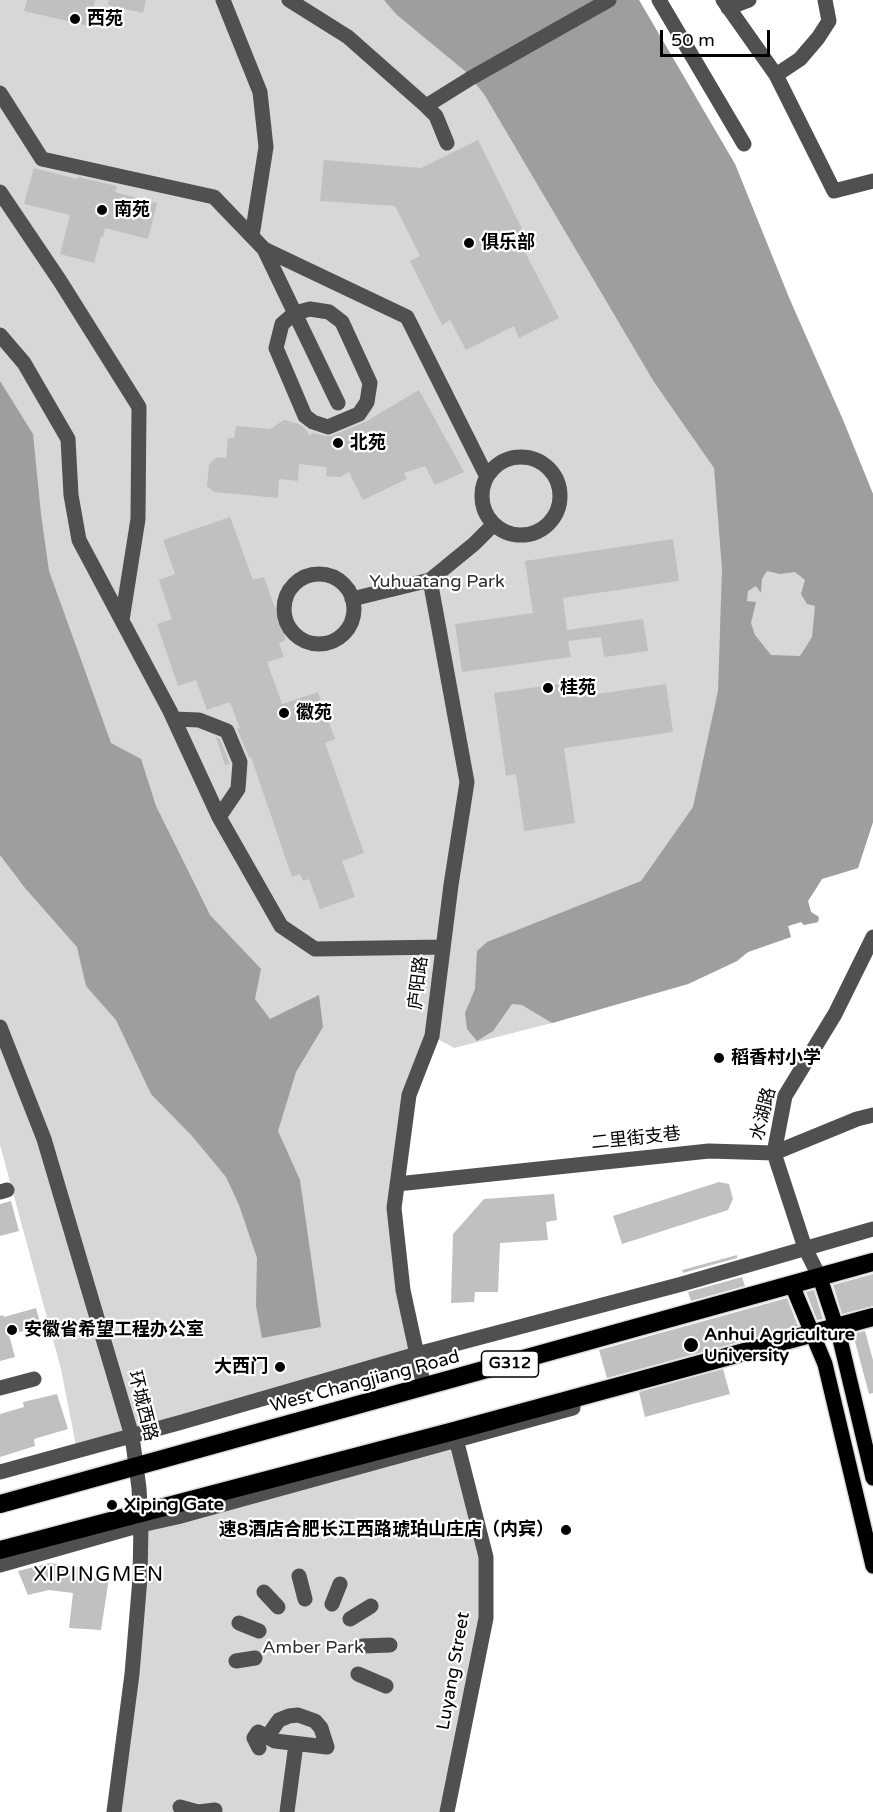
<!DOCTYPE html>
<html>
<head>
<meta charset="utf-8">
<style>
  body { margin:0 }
  #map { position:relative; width:873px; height:1812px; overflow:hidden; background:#fff; font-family:"Varela Round",sans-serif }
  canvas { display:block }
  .scale { position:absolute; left:660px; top:30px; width:110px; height:27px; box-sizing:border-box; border:3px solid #000; border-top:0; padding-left:8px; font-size:18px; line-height:21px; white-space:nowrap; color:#000; -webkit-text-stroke:4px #fff; paint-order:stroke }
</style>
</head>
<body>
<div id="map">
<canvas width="873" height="1812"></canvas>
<div class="scale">50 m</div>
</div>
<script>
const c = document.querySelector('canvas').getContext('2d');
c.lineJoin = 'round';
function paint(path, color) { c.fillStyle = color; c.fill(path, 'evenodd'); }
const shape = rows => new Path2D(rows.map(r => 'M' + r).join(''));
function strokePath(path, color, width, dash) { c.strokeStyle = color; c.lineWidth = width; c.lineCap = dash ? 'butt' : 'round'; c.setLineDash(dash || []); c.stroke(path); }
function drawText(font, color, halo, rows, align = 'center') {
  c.font = font + ' "Varela Round","Noto Sans SC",sans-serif'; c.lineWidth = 4.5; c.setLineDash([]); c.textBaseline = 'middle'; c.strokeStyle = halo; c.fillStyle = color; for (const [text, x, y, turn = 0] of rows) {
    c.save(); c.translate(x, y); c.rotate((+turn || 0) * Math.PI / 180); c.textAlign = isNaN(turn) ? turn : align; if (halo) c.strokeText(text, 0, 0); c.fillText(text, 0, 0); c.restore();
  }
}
const green = shape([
  [0,0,639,0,735,164,790,300,843,420,873,494,873,822,858,868,822,879,808,901,811,912,819,917,818,922,804,925,801,922,788,926,791,937,748,952,737,961,688,984,552,1023,454,1048,432,1036,409,1095,394,1208,417,1354,77,1451,61,1369,0,1145],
  [457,1440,486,1557,486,1618,447,1812,114,1812,141,1525]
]);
const water = shape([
  [384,0,639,0,735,164,790,300,843,420,873,494,873,822,858,868,822,879,808,901,811,912,819,917,818,922,804,925,801,922,788,926,791,937,748,952,737,961,688,984,552,1023,522,1005,512,1004,493,1031,477,1041,467,1029,465,1013,475,989,477,951,487,942,641,881,693,807,718,691,722,569,714,468,654,382,484,94,465,71,397,15],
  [767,571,780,574,795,572,805,580,801,594,807,604,815,606,812,637,800,656,771,655,755,635,751,623,756,602,747,601,748,591,756,586,761,593,762,579],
  [0,381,33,434,41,514,49,571,111,743,141,759,156,806,210,915,261,969,255,999,270,1019,319,995,323,1027,296,1072,278,1131,300,1180,321,1327,262,1338,256,1306,257,1258,239,1205,226,1177,192,1136,151,1094,116,1020,86,986,77,947,25,888,0,855]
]);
const building = shape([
  [27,0,95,0,89,26,24,11],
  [109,0,146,0,143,13,108,5],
  [478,140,528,241,522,246,559,318,519,338,514,326,466,350,450,320,442,325,410,261,420,256,395,206,320,201,324,160,421,168],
  [34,168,77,179,78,177,117,186,115,192,157,203,148,239,105,228,103,237,101,237,94,263,60,254,70,215,24,204],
  [419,390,464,472,435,485,425,466,404,473,407,479,363,500,349,472,340,477,326,476,327,467,299,464,298,481,279,479,278,498,214,492,207,486,209,464,217,457,226,458,228,438,234,438,236,426,270,429,284,420,299,424,306,429,309,435,314,433,325,436,331,436,365,422],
  [230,517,253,580,264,577,286,640,279,643,284,657,267,662,282,704,318,692,335,739,325,743,364,853,342,861,355,897,320,909,309,879,303,881,300,874,292,877,251,757,249,757,237,729,240,728,230,702,207,710,196,680,178,686,157,624,172,619,159,580,175,574,163,540],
  [673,539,679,581,563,598,567,630,643,619,648,651,604,657,601,637,568,641,571,657,462,672,455,624,533,613,525,561],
  [574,682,576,697,666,684,673,732,564,748,575,823,524,831,516,774,506,776,494,693],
  [216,737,220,739,230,764,225,765],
  [719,1182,729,1184,733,1199,728,1210,622,1244,613,1216],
  [554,1194,557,1220,546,1222,548,1240,500,1243,498,1292,475,1292,474,1302,451,1303,453,1234,484,1199],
  [11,1201,19,1231,0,1236,0,1204],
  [737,1255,737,1258,683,1273,682,1270],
  [873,1274,873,1306,842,1314,833,1285],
  [742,1277,745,1286,691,1301,688,1292],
  [814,1290,823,1319,817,1320,806,1292],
  [787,1298,798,1326,607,1378,599,1350],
  [36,1308,41,1326,9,1335,15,1357,0,1361,0,1316,3,1315,4,1317],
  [865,1331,873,1360,873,1393,869,1394,853,1334],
  [723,1369,730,1394,645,1417,639,1392],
  [57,1394,68,1429,34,1439,35,1446,0,1457,0,1414,24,1407,23,1402],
  [50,1563,88,1569,88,1577,109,1578,101,1630,69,1628,73,1593,49,1590,28,1595,18,1571]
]);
const minor = shape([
  [223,0,260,92,266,147,252,236],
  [289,0,348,37,426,106,436,116,447,143],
  [659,0,744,144],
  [723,0,776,75,834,191,873,181],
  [728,8,749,0],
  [776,75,800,59,818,38,829,21,825,0],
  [0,93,42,159,214,197,264,249,407,317,487,477],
  [426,106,471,78,609,0],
  [0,192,60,281,139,407,138,519,122,620],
  [264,249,338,403],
  [310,309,329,312,342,322,370,383,367,402,359,414,328,427,313,422,305,416,276,348,282,324,295,313,310,309],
  [0,335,24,363,68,439,71,495,79,540,170,711,219,817,281,926,315,949,443,947],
  '482 496a39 39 0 1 1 78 0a39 39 0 1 1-78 0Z',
  '284 609a35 35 0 1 1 70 0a35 35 0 1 1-70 0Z',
  [352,599,430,580,474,544,494,524],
  [174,719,199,720,227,731,240,762,238,789,219,817],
  [0,1027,44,1139,132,1436,139,1488,141,1525,140,1578,132,1674,114,1812],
  [397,1184,709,1151,774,1153,857,1119,873,1115],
  [0,1192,7,1190],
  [820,1278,805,1248,774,1153,785,1096,835,1014,873,937],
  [424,1387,403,1290,394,1208,409,1095,432,1036,451,885,467,782,430,580],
  [0,1388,34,1379],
  [0,1472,182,1422,417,1354,682,1284,873,1229],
  [0,1565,141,1525,177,1517,573,1408],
  [299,1576,305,1599],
  [264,1592,278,1607],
  [332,1604,340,1584],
  [350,1619,371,1606],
  [239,1623,259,1631],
  [362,1646,390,1645],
  [236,1661,255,1658],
  [358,1674,386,1686],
  [259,1748,254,1738,258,1732,275,1741,327,1747,321,1728,315,1721,298,1715,289,1716,279,1720,267,1737],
  [180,1807,198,1812,215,1810],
  [287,1812,296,1744],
  [447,1812,486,1618,486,1557,454,1431]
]);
const major = shape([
  [820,1278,839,1335,873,1478],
  [792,1285,825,1364,873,1566]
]);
const highway = shape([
  [0,1504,873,1262],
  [0,1550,454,1431,873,1317]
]);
const markers = [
  [75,19,6,"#000"],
  [102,210,6,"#000"],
  [469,243,6,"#000"],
  [338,443,6,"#000"],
  [548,688,6,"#000"],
  [284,713,6,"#000"],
  [719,1058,6,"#000"],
  [12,1330,6,"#000"],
  [691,1345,8,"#000"],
  [280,1367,6,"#000"],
  [112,1505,6,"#000"],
  [566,1530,6,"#000"]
];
const shields = [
  [510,1364,57]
];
const shieldNames = [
  ["G312",510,1364]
];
const poiNames = [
  ["西苑",87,19],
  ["南苑",114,210],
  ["俱乐部",481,243],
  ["北苑",350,443],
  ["桂苑",560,688],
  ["徽苑",296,713],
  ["稻香村小学",731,1058],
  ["安徽省希望工程办公室",24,1330],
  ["Anhui Agriculture",704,1335],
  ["University",704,1356],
  ["大西门",268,1367,"right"],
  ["Xiping Gate",124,1505],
  ["速8酒店合肥长江西路琥珀山庄店（内宾）",554,1530,"right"]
];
const parkNames = [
  ["Yuhuatang Park",437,582],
  ["Amber Park",313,1648]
];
const streetNames = [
  ["庐阳路",419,983,-83],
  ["水湖路",764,1114,-76],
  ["二里街支巷",636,1139,-6],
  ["West Changjiang Road",365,1382,-15],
  ["环城西路",142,1406,76],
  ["Luyang Street",454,1671,-80]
];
const neighbourhoodNames = [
  ["XIPINGMEN",99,1576]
];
paint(green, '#d7d7d7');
paint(water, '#9e9e9e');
paint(building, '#c0c0c0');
strokePath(major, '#dbdbdb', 18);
strokePath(highway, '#dbdbdb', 21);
strokePath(minor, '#505050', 15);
strokePath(major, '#000', 15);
strokePath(highway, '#000', 18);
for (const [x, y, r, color] of markers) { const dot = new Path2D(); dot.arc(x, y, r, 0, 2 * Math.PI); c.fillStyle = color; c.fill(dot); strokePath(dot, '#fff', 2); }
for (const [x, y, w] of shields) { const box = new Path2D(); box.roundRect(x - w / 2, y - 13, w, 26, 4.5); c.fillStyle = '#fff'; c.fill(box); strokePath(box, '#000', 1.5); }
drawText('bold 16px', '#000', null, shieldNames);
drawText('bold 18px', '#000', '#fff', poiNames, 'left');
drawText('18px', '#2e2e2e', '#fff', parkNames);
drawText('18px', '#000', '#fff', streetNames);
c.letterSpacing = '1.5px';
drawText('20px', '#000', '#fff', neighbourhoodNames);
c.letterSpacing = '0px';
</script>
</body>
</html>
